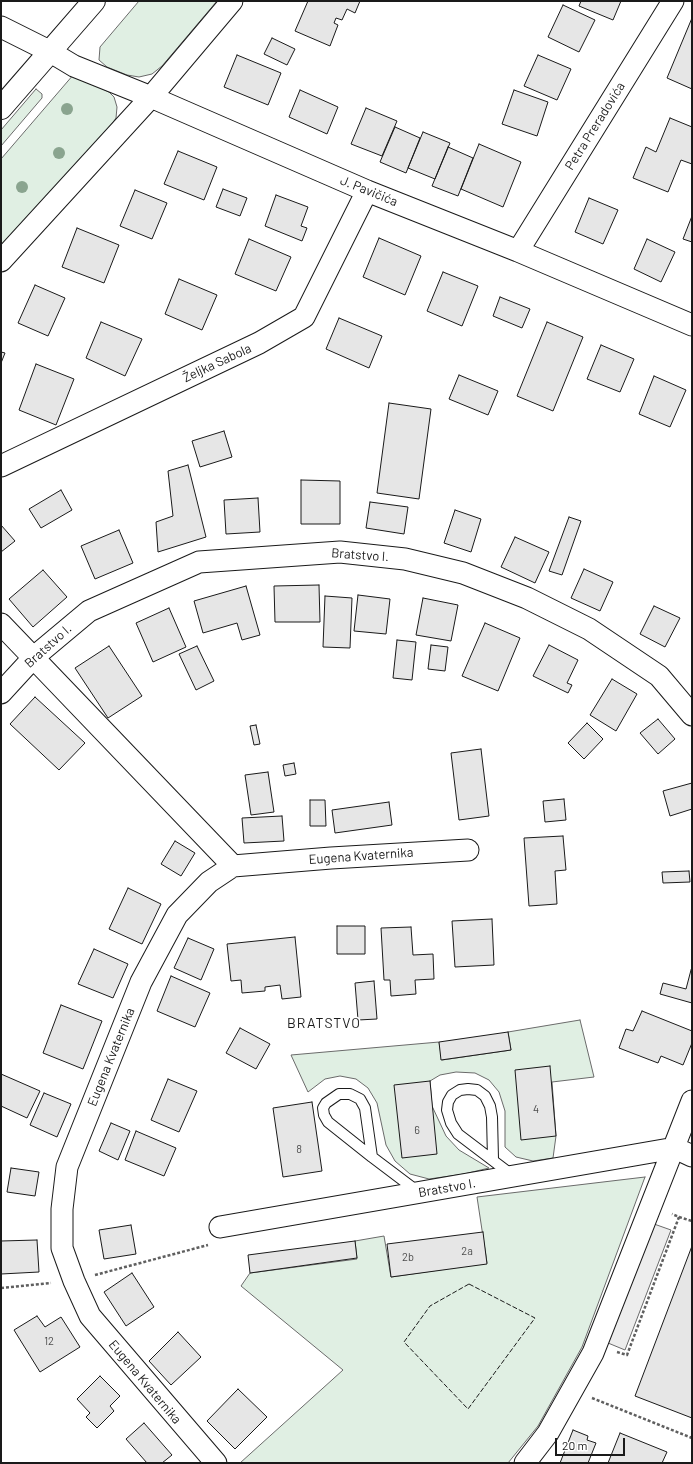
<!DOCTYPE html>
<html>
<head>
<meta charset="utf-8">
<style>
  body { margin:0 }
  #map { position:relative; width:693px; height:1464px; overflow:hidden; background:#fff; font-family:Barlow,sans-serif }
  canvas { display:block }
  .frame { position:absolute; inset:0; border:2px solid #1a1a1a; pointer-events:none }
  .scale { position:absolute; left:555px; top:1438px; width:70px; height:18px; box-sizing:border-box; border:2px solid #1a1a1a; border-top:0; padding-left:5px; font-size:12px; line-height:14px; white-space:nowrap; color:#1a1a1a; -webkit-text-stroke:3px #fff; paint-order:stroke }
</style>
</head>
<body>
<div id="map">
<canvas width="693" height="1464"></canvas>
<div class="frame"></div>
<div class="scale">20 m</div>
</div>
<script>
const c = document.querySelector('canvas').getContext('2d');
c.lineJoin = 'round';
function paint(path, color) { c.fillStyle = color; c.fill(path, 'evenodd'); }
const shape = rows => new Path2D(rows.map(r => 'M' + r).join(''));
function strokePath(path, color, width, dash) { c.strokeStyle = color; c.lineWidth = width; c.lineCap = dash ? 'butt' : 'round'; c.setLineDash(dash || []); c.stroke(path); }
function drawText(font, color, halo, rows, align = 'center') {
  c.font = font + ' Barlow,sans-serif'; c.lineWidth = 3; c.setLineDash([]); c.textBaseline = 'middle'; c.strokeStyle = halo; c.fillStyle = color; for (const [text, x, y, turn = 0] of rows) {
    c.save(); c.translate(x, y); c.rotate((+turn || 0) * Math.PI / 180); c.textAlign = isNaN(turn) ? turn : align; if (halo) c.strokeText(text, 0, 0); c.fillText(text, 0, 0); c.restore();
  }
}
const green = shape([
  [139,1,217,1,162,66,152,74,139,77,127,75,107,67,99,60,100,47,139,1],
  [74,74,109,92,114,97,117,107,116,118,112,124,1,249,1,159,74,74],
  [36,89,42,94,42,98,1,146,1,130,36,89],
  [580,1020,594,1077,552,1082,556,1136,553,1158,533,1161,516,1157,505,1147,505,1111,499,1092,489,1080,475,1073,456,1072,440,1075,430,1081,432,1106,446,1136,459,1150,489,1168,464,1174,429,1179,410,1174,395,1161,386,1145,377,1103,368,1088,356,1079,340,1076,325,1079,308,1092,291,1055,439,1042,442,1060,511,1050,508,1032,580,1020],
  [645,1177,582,1347,538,1426,508,1463,240,1463,343,1370,241,1286,250,1273,357,1259,355,1241,384,1236,391,1277,487,1263,477,1197,645,1177]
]);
const parking = shape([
  [654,1224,671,1230,625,1350,608,1343,654,1224]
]);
const building = shape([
  [308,1,360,1,355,13,347,9,342,20,336,18,334,23,338,25,330,46,295,31,308,1],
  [581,1,621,1,613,20,579,6,581,1],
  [563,5,595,20,579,52,548,37,563,5],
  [692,18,692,89,667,78,692,18],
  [272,38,295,49,287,65,264,54,272,38],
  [237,55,281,73,268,105,224,87,237,55],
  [538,55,571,69,557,100,524,86,538,55],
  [300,90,338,107,327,134,289,117,300,90],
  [514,90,548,102,537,136,502,124,514,90],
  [366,108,397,121,382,156,351,144,366,108],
  [670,118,692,127,692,164,681,160,668,192,633,178,646,147,656,152,670,118],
  [395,127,420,138,406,173,380,162,395,127],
  [423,132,450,143,435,179,408,168,423,132],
  [479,144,521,162,503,207,461,189,479,144],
  [448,147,473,158,458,196,432,186,448,147],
  [178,151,217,167,204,200,164,184,178,151],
  [223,189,247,198,240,216,216,207,223,189],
  [135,190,167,203,152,239,120,226,135,190],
  [276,195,308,207,301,226,307,228,302,241,265,226,276,195],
  [589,198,618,210,603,244,575,232,589,198],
  [692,216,692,242,683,239,692,216],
  [77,228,119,245,104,283,62,267,77,228],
  [379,238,421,256,405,295,363,277,379,238],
  [249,239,291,257,276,291,235,274,249,239],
  [647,239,675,252,661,282,634,269,647,239],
  [443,272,478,286,462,326,427,311,443,272],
  [179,279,217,295,202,330,165,314,179,279],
  [35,285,65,298,48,336,18,323,35,285],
  [500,297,530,309,522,328,493,316,500,297],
  [339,318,382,336,369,368,326,349,339,318],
  [101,322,142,339,125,376,86,358,101,322],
  [547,322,583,337,553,411,517,396,547,322],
  [601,345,634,359,620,392,587,379,601,345],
  [1,352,5,353,1,363,1,352],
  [36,364,74,379,56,425,19,410,36,364],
  [459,375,498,391,488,415,449,399,459,375],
  [654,376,686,390,670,427,639,414,654,376],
  [389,403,431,409,419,499,377,493,389,403],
  [224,431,232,457,200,467,192,441,224,431],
  [188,465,206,537,158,552,156,522,173,516,168,471,188,465],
  [301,480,340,481,340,524,301,524,301,480],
  [61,490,72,510,41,528,29,509,61,490],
  [258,498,260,532,226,534,224,500,258,498],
  [370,502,408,507,404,534,366,528,370,502],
  [455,510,481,519,471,552,444,543,455,510],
  [569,517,581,521,562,575,549,571,569,517],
  [1,525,15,541,1,552,1,525],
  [119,530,133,563,95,579,81,546,119,530],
  [515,537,549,552,535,583,501,567,515,537],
  [584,569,613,582,600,611,571,598,584,569],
  [43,570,67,597,33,627,9,599,43,570],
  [319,585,320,622,275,622,274,586,319,585],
  [246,586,260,635,242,640,237,623,203,633,194,601,246,586],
  [358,595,390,599,386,634,354,631,358,595],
  [325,596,352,598,350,648,323,647,325,596],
  [423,598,458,605,451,641,416,635,423,598],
  [654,606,680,618,665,647,640,634,654,606],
  [169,608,186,647,153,662,136,623,169,608],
  [485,623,520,638,498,691,462,676,485,623],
  [397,640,416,642,412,680,393,678,397,640],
  [431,645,448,647,445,671,428,669,431,645],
  [549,645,578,660,567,683,572,685,568,693,533,676,549,645],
  [109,646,142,696,108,718,75,668,109,646],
  [197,646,214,681,196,690,179,654,197,646],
  [612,679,637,694,616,731,590,715,612,679],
  [35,697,85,743,59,770,10,724,35,697],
  [658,719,675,739,658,754,640,733,658,719],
  [587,723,603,739,584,759,568,743,587,723],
  [256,725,260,744,254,745,250,726,256,725],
  [481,749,489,816,459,820,451,753,481,749],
  [294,763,296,774,285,776,283,765,294,763],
  [268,772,274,812,251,815,245,775,268,772],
  [692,783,692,809,670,816,663,791,692,783],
  [564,799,566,820,545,822,543,801,564,799],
  [310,800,325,800,326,826,310,826,310,800],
  [389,802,392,825,335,833,332,810,389,802],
  [282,816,284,841,244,843,242,818,282,816],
  [563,836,566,870,555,871,557,904,529,906,524,838,563,836],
  [175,841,195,853,181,876,161,864,175,841],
  [689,871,690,882,663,883,662,872,689,871],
  [128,888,161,904,142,944,109,929,128,888],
  [492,919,494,965,455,967,452,921,492,919],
  [337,926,365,926,365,954,337,954,337,926],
  [411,927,413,955,433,954,434,979,415,980,416,994,391,996,390,980,384,980,381,928,411,927],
  [295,937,301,997,282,999,280,985,265,987,265,991,242,993,241,980,231,981,227,944,295,937],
  [188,938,214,949,201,980,174,968,188,938],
  [94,949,128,964,113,998,78,984,94,949],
  [691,970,692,971,692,1003,660,994,663,983,686,989,691,970],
  [171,976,210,993,195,1027,157,1011,171,976],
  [374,981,377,1019,358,1020,355,983,374,981],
  [61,1005,102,1021,83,1069,43,1053,61,1005],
  [642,1011,692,1031,692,1043,683,1065,661,1056,658,1063,619,1048,626,1029,633,1031,642,1011],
  [240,1028,270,1044,256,1069,226,1053,240,1028],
  [508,1032,511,1050,441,1060,439,1042,508,1032],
  [550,1066,556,1136,521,1140,515,1070,550,1066],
  [1,1074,40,1091,27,1118,1,1106,1,1074],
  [168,1079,197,1091,179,1132,151,1120,168,1079],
  [430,1081,437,1154,402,1158,394,1085,430,1081],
  [44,1093,71,1104,57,1137,30,1125,44,1093],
  [312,1102,322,1171,283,1177,273,1108,312,1102],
  [111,1123,130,1131,118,1160,99,1151,111,1123],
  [136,1131,176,1148,164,1176,125,1160,136,1131],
  [11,1168,39,1172,35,1196,7,1192,11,1168],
  [131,1225,136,1254,104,1259,99,1230,131,1225],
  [483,1232,487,1264,391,1277,387,1244,483,1232],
  [37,1240,39,1272,1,1274,1,1241,37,1240],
  [355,1241,357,1258,250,1273,248,1255,355,1241],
  [692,1246,692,1418,635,1396,692,1246],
  [132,1273,154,1307,126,1326,104,1292,132,1273],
  [37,1316,45,1327,61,1317,80,1347,40,1372,14,1330,37,1316],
  [178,1332,201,1357,171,1385,149,1361,178,1332],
  [100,1376,120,1396,110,1406,114,1411,97,1428,86,1417,90,1413,77,1399,100,1376],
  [238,1389,267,1417,235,1449,207,1421,238,1389],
  [144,1423,172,1455,162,1463,147,1463,126,1439,144,1423],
  [573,1430,588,1436,587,1440,596,1443,588,1463,560,1463,573,1430],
  [620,1433,667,1452,662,1463,608,1463,620,1433]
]);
const path = shape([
  [679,1217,692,1221],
  [95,1275,208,1245],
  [1,1288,51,1283],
  [617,1352,627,1355,679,1217,672,1214],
  [592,1398,692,1438]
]);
const lane = shape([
  [372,1157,365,1108,360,1099,350,1094,339,1094,326,1103,323,1108,324,1115,328,1122,372,1157,417,1191],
  [493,1159,492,1117,490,1106,485,1096,477,1090,468,1089,460,1090,452,1095,448,1102,447,1110,451,1123,458,1134,512,1175]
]);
const street = shape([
  [1,27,49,51,74,66,151,97,367,191,518,251,692,325],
  [518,251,673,1],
  [1,261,151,97,232,1],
  [1,466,259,343,304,317,367,191],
  [1,624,233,866],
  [1,693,34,657,89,611,199,562,340,552,405,559,463,573,527,598,589,629,659,676,692,715],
  [220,1227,675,1148,692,1156],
  [216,1463,90,1316,74,1281,62,1248,62,1209,67,1167,141,982,177,915,209,882,233,866,331,858,468,850],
  [525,1463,548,1433,593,1353,692,1101]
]);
const secondary = shape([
  [1,108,94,1]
]);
const fence = shape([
  [469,1284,535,1318,468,1409,404,1342,430,1306,469,1284]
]);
const trees = [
  [67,109],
  [59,153],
  [22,187]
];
const numberNames = [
  ["4",536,1109],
  ["6",417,1130],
  ["8",299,1149],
  ["2a",467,1251],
  ["2b",408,1257],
  ["12",49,1341]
];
const streetNames = [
  ["Petra Preradovića",595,126,-58],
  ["J. Pavičića",369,191,22],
  ["Željka Sabola",217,363,-25],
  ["Bratstvo I.",360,555,4],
  ["Bratstvo I.",48,646,-42],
  ["Eugena Kvaternika",361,856,-4],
  ["Eugena Kvaternika",111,1057,-68],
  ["Bratstvo I.",447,1188,-10],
  ["Eugena Kvaternika",145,1382,50]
];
const neighbourhoodNames = [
  ["BRATSTVO",324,1023]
];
paint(green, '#e0efe3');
strokePath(green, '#6a6a6a', 1);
paint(parking, '#ededed');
strokePath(parking, '#6a6a6a', 1);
paint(building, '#e6e6e6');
strokePath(building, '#1a1a1a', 1);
strokePath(lane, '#1a1a1a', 12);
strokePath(street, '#1a1a1a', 23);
strokePath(secondary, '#1a1a1a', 24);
strokePath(path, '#5f5f5f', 2.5, [3, 2]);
strokePath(lane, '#fff', 10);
strokePath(street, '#fff', 21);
strokePath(secondary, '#fff', 22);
strokePath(fence, '#1a1a1a', 1, [5, 2]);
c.fillStyle = '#8aa48f';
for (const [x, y] of trees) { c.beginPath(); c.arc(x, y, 6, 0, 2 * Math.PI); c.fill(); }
drawText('11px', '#4d4d4d', null, numberNames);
drawText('13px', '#1a1a1a', '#fff', streetNames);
c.letterSpacing = '1px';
drawText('14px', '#1a1a1a', '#fff', neighbourhoodNames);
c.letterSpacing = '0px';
</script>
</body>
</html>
